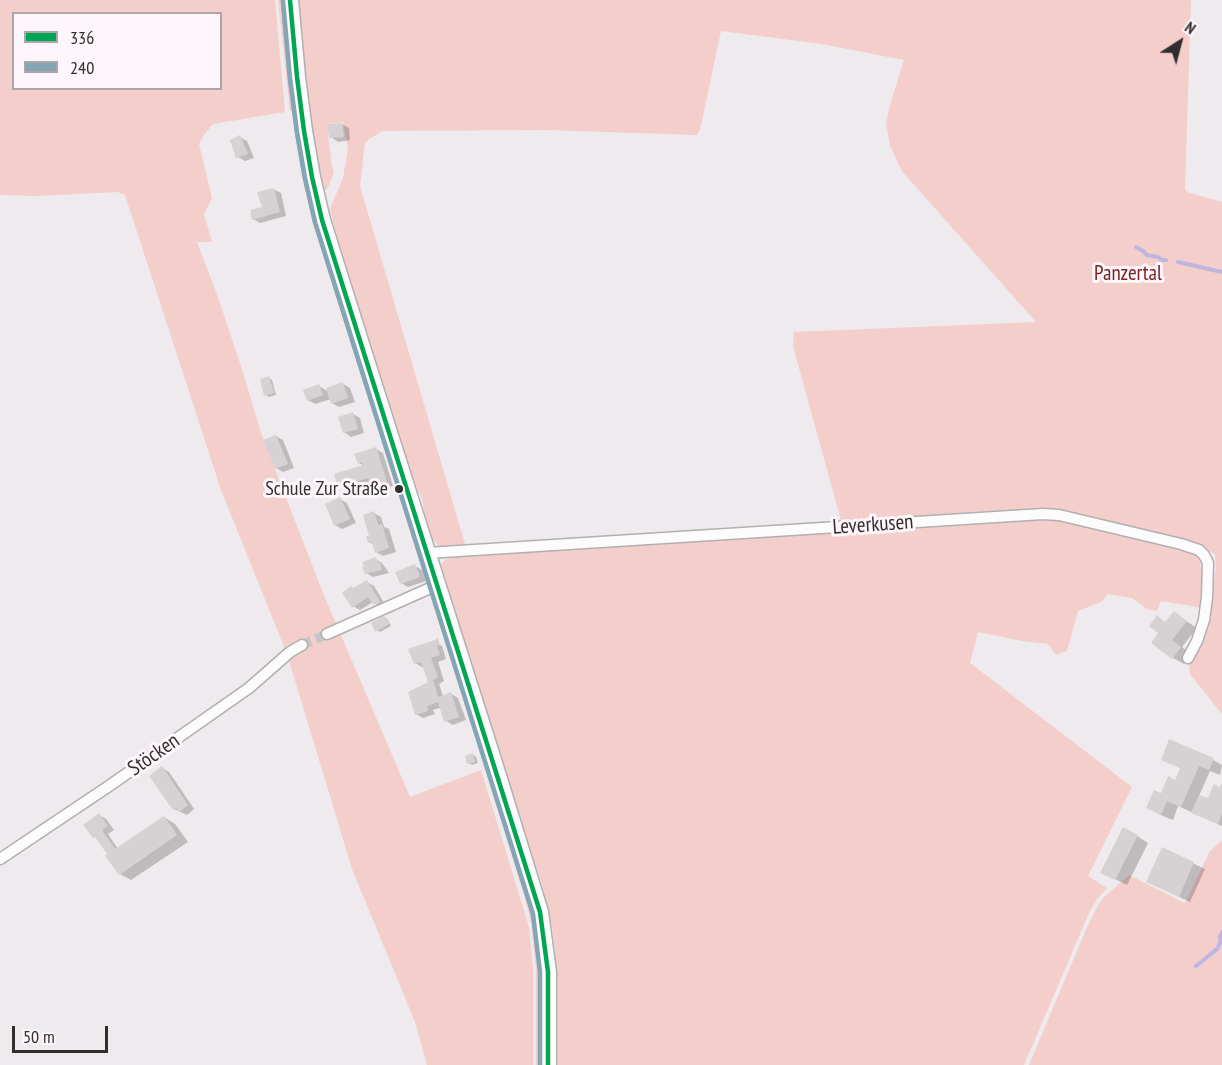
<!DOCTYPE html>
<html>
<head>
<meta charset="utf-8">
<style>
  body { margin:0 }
  #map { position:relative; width:1222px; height:1065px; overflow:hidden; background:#efeaed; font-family:"PT Sans Narrow",sans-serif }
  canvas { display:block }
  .legend { position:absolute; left:12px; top:12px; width:210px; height:78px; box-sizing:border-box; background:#fef6fb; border:2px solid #aca6aa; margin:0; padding:8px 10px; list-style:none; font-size:18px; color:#312e30 }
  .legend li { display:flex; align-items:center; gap:12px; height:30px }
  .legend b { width:30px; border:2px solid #aca6aa }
  .north { position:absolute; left:1150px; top:12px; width:60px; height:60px; -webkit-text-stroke:4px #fef6fb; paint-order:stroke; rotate:36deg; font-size:16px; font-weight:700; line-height:24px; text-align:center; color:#312e30 }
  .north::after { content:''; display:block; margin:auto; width:21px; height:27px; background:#312e30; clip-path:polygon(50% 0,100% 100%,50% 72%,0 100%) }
  .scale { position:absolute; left:12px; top:1026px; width:96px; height:27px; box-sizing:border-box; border:3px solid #312e30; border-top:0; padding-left:8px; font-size:18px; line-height:21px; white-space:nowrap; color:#312e30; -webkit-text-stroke:4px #fef6fb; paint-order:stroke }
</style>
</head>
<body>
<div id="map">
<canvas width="1222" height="1065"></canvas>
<ul class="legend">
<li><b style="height:8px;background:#00a651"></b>336</li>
<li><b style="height:8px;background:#84a5b4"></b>240</li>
</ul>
<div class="north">N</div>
<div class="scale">50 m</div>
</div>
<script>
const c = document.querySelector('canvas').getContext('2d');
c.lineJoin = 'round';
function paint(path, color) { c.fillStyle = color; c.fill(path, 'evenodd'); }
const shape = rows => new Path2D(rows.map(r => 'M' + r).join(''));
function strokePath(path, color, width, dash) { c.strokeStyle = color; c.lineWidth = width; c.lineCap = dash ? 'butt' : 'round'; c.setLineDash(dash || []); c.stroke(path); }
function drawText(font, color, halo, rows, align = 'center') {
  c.font = font + ' "PT Sans Narrow",sans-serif'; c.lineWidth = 6; c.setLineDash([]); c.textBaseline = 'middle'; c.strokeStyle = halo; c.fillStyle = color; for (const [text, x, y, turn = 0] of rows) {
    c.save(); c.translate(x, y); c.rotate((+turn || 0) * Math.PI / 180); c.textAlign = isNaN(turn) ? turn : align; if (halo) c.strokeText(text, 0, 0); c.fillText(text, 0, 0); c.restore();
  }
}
const green = shape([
  [0,0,275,0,285,112,213,124,204,135,199,144,212,198,204,214,212,242,197,242,219,300,243,372,261,433,323,593,410,797,481,770,529,927,533,969,533,1065,427,1065,415,1022,352,869,287,654,221,490,125,195,118,192,36,196,0,195],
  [14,14,220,14,220,88,14,88],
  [278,0,282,0,294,111,290,111],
  [297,0,1191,0,1185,189,1187,192,1222,202,1222,714,1190,674,1188,658,1205,634,1216,569,1215,554,1196,544,1181,547,1193,554,1199,559,1205,586,1203,608,1161,601,1157,611,1147,609,1132,598,1108,594,1101,602,1078,611,1067,651,1056,655,1048,644,1022,641,978,632,970,663,1132,787,1088,876,1107,888,1097,899,1089,913,1024,1065,558,1065,555,1042,555,951,552,926,543,888,534,862,441,570,442,563,445,560,454,556,842,524,793,346,794,332,1036,322,901,170,890,145,886,124,890,105,904,60,822,44,721,31,700,130,697,135,544,130,382,131,365,142,360,186,465,544,440,547,432,539,424,512,423,503,420,494,416,491,340,253,330,209,343,178,348,149,343,122,327,124,331,161,334,173,328,187,326,190,322,188,315,151,304,72],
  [488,768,530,901,539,950,541,992,540,1063,538,1065,536,1065,536,969,531,923,526,902,485,769],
  [1222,840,1222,1065,1029,1065,1087,927,1096,909,1102,899,1129,875,1185,903,1210,851]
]);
const shadow = shape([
  [342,124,349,128,350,140,338,142,331,137],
  [240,137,247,141,254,158,245,161,238,157],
  [273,189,281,193,286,216,260,223,253,219,264,208],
  [269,378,272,380,276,395,269,397,266,395],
  [343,384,350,388,355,402,339,407,332,403,331,399,315,404,308,400,319,386,329,392],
  [353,414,360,418,364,433,351,437,344,432],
  [276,436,283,440,294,468,283,472,276,468],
  [376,449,383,453,393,486,379,490,372,486,371,483,346,490,339,486,364,466,359,463],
  [340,499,347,503,356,523,342,529,335,525],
  [374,513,381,517,384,527,389,529,396,552,383,556,376,552,374,545,369,542],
  [375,559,382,563,389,573,373,577,366,573],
  [415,566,422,570,426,581,408,587,401,583],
  [367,582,374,586,386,606,382,608,373,602,360,610,353,606,353,589],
  [1174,613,1197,628,1182,647,1191,654,1184,664,1173,658,1160,633,1157,617,1166,623],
  [384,617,387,619,391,626,380,632,377,630],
  [435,642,442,646,446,659,438,662,444,681,439,684,443,696,451,694,458,698,466,720,453,725,446,721,440,708,433,710,435,714,423,718,416,714,429,683,424,667,422,667,415,663],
  [473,755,476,757,478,763,472,765,469,763],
  [1163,760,1213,760,1222,765,1220,775,1210,771,1199,796,1208,800,1222,786,1222,826,1178,806,1173,820,1158,814,1162,795,1176,782,1182,769],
  [162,768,169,772,194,809,187,815,174,809],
  [99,815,106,819,114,830,108,834,118,849,164,817,175,824,188,842,131,880,120,874,110,854,98,839,94,836],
  [1137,836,1148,843,1127,885,1113,878],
  [1163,849,1205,869,1190,902,1148,882]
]);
const stream = shape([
  [1136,247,1143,251,1147,255,1158,257,1162,260,1166,260],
  [1178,262,1222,272],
  [1196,966,1217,949,1221,941,1220,937,1222,932]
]);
const building = shape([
  [342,123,344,137,329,138,327,124],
  [240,135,248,154,236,158,230,140],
  [274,188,280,212,252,220,250,210,262,207,257,192],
  [269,376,274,393,264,396,260,379],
  [343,382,348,398,331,404,326,388],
  [319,384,323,395,307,401,303,390],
  [353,412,358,429,343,433,338,417],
  [276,435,288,464,275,469,263,440],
  [376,447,387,482,370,487,368,478,338,487,334,474,363,465,362,462,358,464,354,454],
  [340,497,350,519,334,526,325,504],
  [374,511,378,525,382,524,389,548,375,553,372,542,368,543,366,536,369,536,363,515],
  [376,557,378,563,380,562,382,570,365,574,362,567,364,566,362,562],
  [415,564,420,577,400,584,395,572],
  [367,580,380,602,374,605,368,597,352,608,342,593,351,586,353,588],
  [1174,611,1187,621,1172,640,1181,647,1172,659,1151,643,1158,633,1149,626,1157,615,1165,622],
  [384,616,389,624,375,632,371,623],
  [438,638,440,645,437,646,440,655,431,658,438,677,433,680,438,697,451,692,459,717,444,722,438,702,427,706,428,711,415,715,408,692,428,682,421,662,414,664,408,649,435,640],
  [1169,739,1214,758,1209,770,1199,766,1181,807,1167,801,1161,815,1146,808,1154,790,1161,793,1168,776,1175,780,1180,768,1161,760],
  [473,753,475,762,467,764,465,756],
  [162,766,188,805,179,812,176,808,173,810,149,776],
  [1222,783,1222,814,1218,824,1191,813,1199,795,1208,798,1214,784,1220,787],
  [99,813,108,826,102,830,115,849,164,816,177,835,119,875,105,856,107,854,95,837,93,838,83,825],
  [1123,827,1138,835,1115,880,1100,873],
  [1162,847,1194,862,1179,897,1146,882]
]);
const minorTunnel = shape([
  [302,645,327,634]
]);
const minor = shape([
  [427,553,1043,514,1059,515,1181,544,1199,550,1204,555,1208,563,1207,597,1204,620,1197,641,1188,658],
  [327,634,437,585],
  [0,859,109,786,249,688,290,652,302,645]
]);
const primary = shape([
  [290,0,297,77,304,131,312,177,322,220,365,357,494,763,540,912,548,972,548,1065]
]);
const bus1 = shape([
  [290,0,297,77,304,131,312,177,322,220,540,912,548,972,548,1065]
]);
const bus2 = shape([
  [283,1,290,78,297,132,305,178,315,222,533,914,540,972,540,1065]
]);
const markers = [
  [399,489,5,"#312e30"]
];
const busNames = [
  ["Schule Zur Straße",388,489]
];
const parkNames = [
  ["Panzertal",1128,274]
];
const streetNames = [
  ["Leverkusen",873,525,-4],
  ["Stöcken",154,755,-35]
];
paint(green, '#f4cecb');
paint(shadow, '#0003');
strokePath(stream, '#beb5e0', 4);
paint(building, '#d6d2d4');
strokePath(minorTunnel, '#c9c4c7', 10, [10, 5]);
strokePath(minor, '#b2afb1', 13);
strokePath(primary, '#b2afb1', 19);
strokePath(minor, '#fdfcfc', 10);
strokePath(primary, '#fdfcfc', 16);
strokePath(bus1, '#00a651', 4.5);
strokePath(bus2, '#84a5b4', 4.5);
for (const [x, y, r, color] of markers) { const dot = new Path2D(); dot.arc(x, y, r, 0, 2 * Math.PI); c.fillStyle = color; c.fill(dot); strokePath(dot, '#fef6fb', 2); }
drawText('20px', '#312e30', '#fef6fb', busNames, 'right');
drawText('21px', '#772421', '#fef6fb', parkNames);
drawText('21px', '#312e30', '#fef6fb', streetNames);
</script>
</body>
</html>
